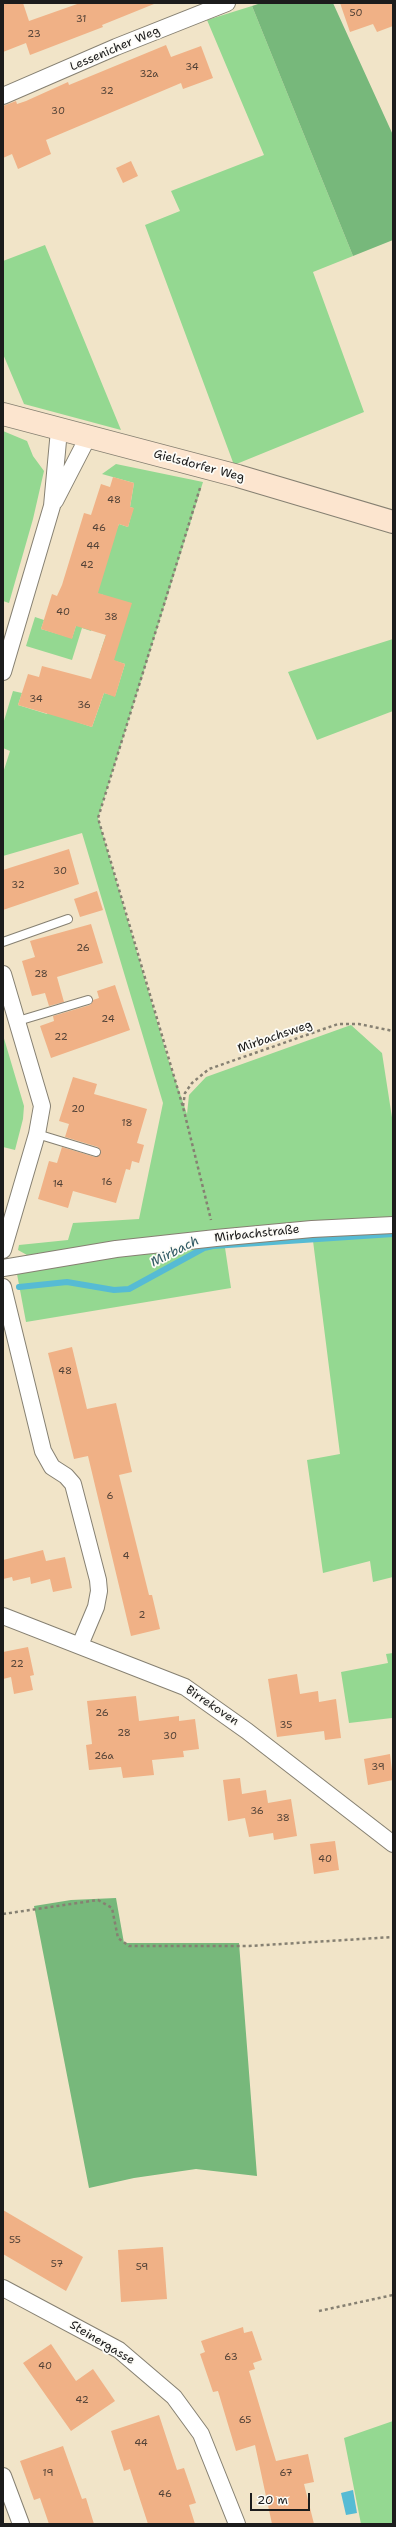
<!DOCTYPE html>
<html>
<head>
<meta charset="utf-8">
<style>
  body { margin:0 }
  #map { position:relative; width:396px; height:2527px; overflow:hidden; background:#f1e4c8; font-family:"Shantell Sans",sans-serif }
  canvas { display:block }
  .frame { position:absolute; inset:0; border:4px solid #1c1c1c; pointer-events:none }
  .scale { position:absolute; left:250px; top:2493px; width:60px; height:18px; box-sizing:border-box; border:2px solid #1c1c1c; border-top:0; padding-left:5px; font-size:12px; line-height:14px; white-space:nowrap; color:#1c1c1c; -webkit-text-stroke:3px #fdfcf7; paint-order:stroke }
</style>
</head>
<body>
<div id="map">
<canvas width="396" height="2527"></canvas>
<div class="frame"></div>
<div class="scale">20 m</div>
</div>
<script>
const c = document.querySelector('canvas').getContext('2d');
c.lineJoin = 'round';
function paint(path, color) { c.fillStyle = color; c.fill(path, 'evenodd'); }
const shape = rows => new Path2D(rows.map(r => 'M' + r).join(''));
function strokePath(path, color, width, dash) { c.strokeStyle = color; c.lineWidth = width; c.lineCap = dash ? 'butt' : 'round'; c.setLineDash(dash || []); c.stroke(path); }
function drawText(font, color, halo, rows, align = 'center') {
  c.font = font + ' "Shantell Sans",sans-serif'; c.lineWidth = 3.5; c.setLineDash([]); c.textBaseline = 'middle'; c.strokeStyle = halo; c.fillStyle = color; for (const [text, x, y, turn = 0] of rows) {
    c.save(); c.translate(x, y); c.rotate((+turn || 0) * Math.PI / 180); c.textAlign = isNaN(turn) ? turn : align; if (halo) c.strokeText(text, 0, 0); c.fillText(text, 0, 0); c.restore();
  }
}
const green = shape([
  [252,6,353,256,313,272,364,412,234,465,145,225,180,211,171,191,264,155,207,20],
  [45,245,121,430,24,404,3,354,3,261],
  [3,431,27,441,33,456,44,471,33,519,9,603,3,601],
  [116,464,203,482,98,818,168,1059,187,1114,189,1095,206,1077,351,1025,382,1053,393,1124,393,1222,215,1233,27,1255,18,1250,19,1245,68,1240,73,1223,139,1219,163,1103,82,833,3,856,3,773,10,751,3,748,3,724,13,691,22,693,18,705,47,714,58,683,56,715,92,727,104,693,115,696,125,664,99,656,106,635,120,640,102,594,91,631,82,628,72,660,26,646,35,617,44,620,41,629,72,638,83,604,119,524,128,527,133,508,130,507,134,483,102,474],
  [393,639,393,711,317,740,288,672],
  [3,1035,24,1106,23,1119,15,1150,3,1147],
  [393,1229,393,1577,373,1582,370,1561,323,1573,307,1460,340,1454,312,1233],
  [224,1241,231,1288,26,1322,17,1274,21,1266],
  [393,1653,393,1722,392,1718,349,1723,341,1672,388,1663,386,1654],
  [393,2421,393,2524,361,2524,344,2438]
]);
const forest = shape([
  [261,3,333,3,393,135,393,240,353,256,252,6],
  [116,1898,124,1943,239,1943,257,2176,196,2169,134,2178,89,2188,34,1906,71,1900]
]);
const water = shape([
  [353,2490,357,2513,346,2515,341,2493]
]);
const stream = shape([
  [19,1287,67,1282,114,1290,129,1289,204,1248,213,1246,393,1234]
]);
const building = shape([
  [3,3,23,3,29,21,80,3,154,4,102,25,103,27,30,55,26,43,3,52],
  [340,3,393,3,393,26,377,32,373,24,350,32],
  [166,45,171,57,201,46,213,78,183,89,181,83,46,140,51,154,18,169,12,154,3,158,3,106,16,101,17,104,26,101,68,82,69,85],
  [131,161,138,176,123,183,116,168],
  [113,477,134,483,130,507,134,508,128,527,119,524,98,593,132,603,114,660,125,664,115,697,104,693,92,727,18,705,28,674,39,677,42,666,91,679,106,635,76,626,72,639,41,629,52,594,57,596,62,585,84,513,91,515,101,484,110,487],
  [69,849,79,884,3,910,3,870],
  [97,891,103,910,80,917,74,899],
  [91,924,103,963,57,977,64,1002,49,1006,45,993,32,996,22,961,35,957,30,941],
  [115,985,130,1030,51,1058,40,1026,54,1021,53,1016,90,1005,93,1000,99,998,97,991],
  [73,1077,97,1084,94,1094,147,1109,137,1143,144,1145,139,1163,132,1161,130,1170,126,1169,116,1203,73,1191,68,1208,38,1199,49,1161,57,1163,62,1147,95,1157,101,1153,98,1147,65,1137,69,1124,59,1121],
  [72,1347,87,1409,116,1403,132,1472,119,1475,149,1595,152,1595,160,1629,131,1636,88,1456,74,1459,48,1353],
  [43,1550,46,1561,65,1557,72,1588,53,1592,50,1579,31,1584,30,1577,13,1581,12,1577,3,1579,3,1560],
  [28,1647,34,1675,30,1676,33,1690,14,1694,11,1677,3,1679,3,1652],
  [297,1674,300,1694,318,1691,319,1702,336,1699,341,1738,325,1740,324,1731,277,1737,268,1679],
  [136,1696,139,1721,179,1716,179,1721,195,1719,199,1749,183,1751,184,1757,152,1760,154,1775,123,1778,121,1767,89,1770,86,1745,92,1744,87,1701],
  [390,1754,393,1780,368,1785,364,1759],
  [240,1778,242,1794,266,1790,268,1803,291,1799,297,1836,274,1840,273,1833,249,1837,245,1818,228,1821,223,1780],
  [335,1841,339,1870,314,1874,310,1844],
  [3,2210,83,2257,66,2291,3,2254],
  [163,2247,167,2299,121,2302,118,2250],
  [243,2327,244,2333,252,2331,262,2360,253,2363,255,2369,249,2371,276,2461,308,2454,314,2482,304,2484,314,2524,272,2524,255,2445,236,2451,218,2391,213,2392,200,2354,205,2352,201,2341],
  [51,2344,76,2381,93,2369,115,2401,71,2431,23,2363],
  [159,2415,177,2470,184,2468,196,2503,189,2505,195,2524,148,2524,130,2469,124,2471,111,2431],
  [63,2446,82,2499,86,2498,94,2524,49,2524,40,2498,34,2500,20,2461]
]);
const path = shape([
  [200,488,98,818,183,1107,211,1220],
  [183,1106,185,1093,192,1083,209,1069,338,1024,359,1024,393,1031],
  [3,1914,98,1900,112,1908,118,1938,129,1946,249,1946,393,1937],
  [319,2311,393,2295]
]);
const lane = shape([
  [3,942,68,919],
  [18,1021,88,1000],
  [37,1134,96,1152]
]);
const street = shape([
  [3,96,116,47,227,3],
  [55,501,88,437],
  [3,672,52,506,59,430],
  [3,974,42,1106,37,1134,3,1250],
  [3,1268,116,1249,216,1238,312,1229,393,1225],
  [3,1287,43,1451,52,1467,66,1476,73,1484,98,1580,99,1591,96,1607,80,1645],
  [3,1616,185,1687,247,1731,393,1844],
  [3,2288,119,2350,174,2397,201,2434,237,2524],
  [3,2476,21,2524]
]);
const secondary = shape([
  [3,414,238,476,393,522]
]);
const numberNames = [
  ["50",356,13],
  ["31",81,19],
  ["23",34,34],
  ["34",192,67],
  ["32a",149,74],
  ["32",107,91],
  ["30",58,111],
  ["48",114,500],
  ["46",99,528],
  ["44",93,546],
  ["42",87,565],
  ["40",63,612],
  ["38",111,617],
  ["34",36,699],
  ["36",84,705],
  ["30",60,871],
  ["32",18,885],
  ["26",83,948],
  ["28",41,974],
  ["24",108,1019],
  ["22",61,1037],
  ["20",78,1109],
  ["18",127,1123],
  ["16",107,1182],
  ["14",58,1184],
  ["48",65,1371],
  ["6",110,1496],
  ["4",126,1556],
  ["2",142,1615],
  ["22",17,1664],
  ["26",102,1713],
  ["35",286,1725],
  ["28",124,1733],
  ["30",170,1736],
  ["26a",104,1756],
  ["39",378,1767],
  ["36",257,1811],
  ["38",283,1818],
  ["40",325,1859],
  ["55",15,2240],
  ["57",57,2264],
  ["59",142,2267],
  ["63",231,2357],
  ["40",45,2366],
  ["42",82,2400],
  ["65",245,2420],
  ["44",141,2443],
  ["19",48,2473],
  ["67",286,2473],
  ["46",165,2494]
];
const streetNames = [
  ["Lessenicher Weg",115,49,-23],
  ["Gielsdorfer Weg",199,466,15],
  ["Mirbachsweg",275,1037,-19],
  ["Mirbachstraße",257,1234,-6],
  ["Birrekoven",212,1706,34],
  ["Steinergasse",102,2343,31]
];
const waterNames = [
  ["Mirbach",175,1252,-27]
];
paint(green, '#94d891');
paint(forest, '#77b87b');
paint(water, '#56bbd4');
strokePath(stream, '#56bbd4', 6);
paint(building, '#f0b186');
strokePath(lane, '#868072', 10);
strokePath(street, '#868072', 18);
strokePath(secondary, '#868072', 24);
strokePath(path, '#868072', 2.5, [3, 3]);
strokePath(lane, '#fff', 8);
strokePath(street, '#fff', 16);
strokePath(secondary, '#fce5cf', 22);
drawText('10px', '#514136', null, numberNames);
drawText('12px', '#1c1c1c', '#fdfcf7', streetNames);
drawText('italic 13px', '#335c66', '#fdfcf7', waterNames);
</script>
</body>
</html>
